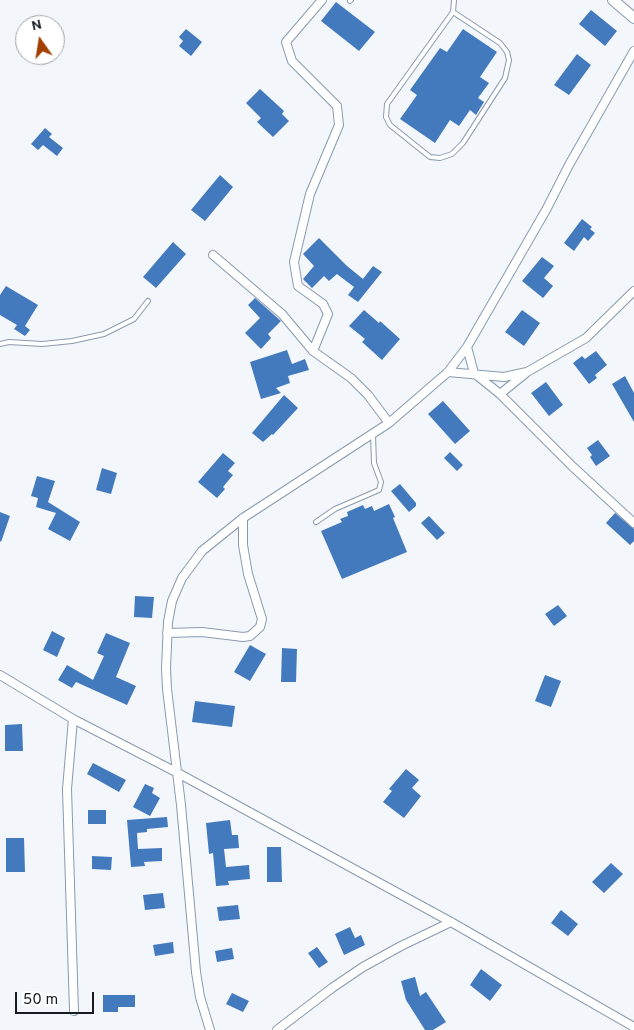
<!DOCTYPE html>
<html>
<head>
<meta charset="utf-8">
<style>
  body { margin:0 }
  #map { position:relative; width:634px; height:1030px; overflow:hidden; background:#f3f7fc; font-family:Overpass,sans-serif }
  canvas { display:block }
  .north { position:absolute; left:15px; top:15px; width:50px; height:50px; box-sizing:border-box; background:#fff; border:1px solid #a1a4a7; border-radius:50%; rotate:347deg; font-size:14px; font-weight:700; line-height:20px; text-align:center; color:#151b23 }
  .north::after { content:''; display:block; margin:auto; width:18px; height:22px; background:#a23f01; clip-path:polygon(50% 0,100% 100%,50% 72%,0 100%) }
  .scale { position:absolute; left:15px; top:992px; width:79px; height:22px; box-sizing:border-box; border:2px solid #151b23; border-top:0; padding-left:6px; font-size:15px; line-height:18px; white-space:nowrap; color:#151b23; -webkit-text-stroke:4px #fff; paint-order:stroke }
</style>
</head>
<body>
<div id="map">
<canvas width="634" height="1030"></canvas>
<div class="north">N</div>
<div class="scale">50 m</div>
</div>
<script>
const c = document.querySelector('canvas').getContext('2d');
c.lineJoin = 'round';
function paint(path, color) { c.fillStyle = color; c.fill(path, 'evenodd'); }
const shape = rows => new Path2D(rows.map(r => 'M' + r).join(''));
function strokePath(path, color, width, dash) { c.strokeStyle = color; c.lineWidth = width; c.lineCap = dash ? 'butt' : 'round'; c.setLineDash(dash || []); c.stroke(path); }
const building = shape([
  [336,2,375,32,359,51,321,21],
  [591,10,617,31,605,46,579,24],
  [186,29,202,42,191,56,179,46,183,41,179,37],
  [463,29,497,52,480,77,489,83,478,98,484,102,476,115,470,110,459,126,450,120,435,143,400,119,417,95,410,90,440,48,447,52],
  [577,54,591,65,569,95,554,85],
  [260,89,284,111,282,114,289,121,273,137,257,122,261,118,246,103],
  [45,128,52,134,49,137,63,148,57,156,43,145,38,150,31,144],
  [220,175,233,187,205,221,191,210],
  [582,219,592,227,590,229,595,233,588,241,584,237,574,251,564,243],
  [319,238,347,266,363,279,373,266,382,272,358,302,348,295,354,287,337,274,329,281,324,276,312,288,303,279,314,266,303,254],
  [173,242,186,254,156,288,143,277],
  [542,257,554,266,544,278,553,286,543,298,522,281],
  [6,286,38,305,25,326,30,330,25,336,14,329,17,325,0,315,0,295],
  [255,298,281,321,268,334,271,338,261,349,245,333,260,318,248,305],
  [364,310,379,323,380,321,400,339,382,360,362,342,365,339,349,326],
  [522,310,540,323,524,346,505,332],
  [287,350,292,364,305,359,309,370,288,376,290,383,276,388,281,393,261,399,250,362],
  [596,351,607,365,595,375,597,378,589,384,573,363,582,356,585,359],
  [625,376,634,393,634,422,612,384],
  [546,382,563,405,549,416,531,393],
  [284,395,298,408,273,435,272,434,263,442,252,433],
  [443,401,470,431,455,444,428,414],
  [598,440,610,456,596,466,590,457,592,455,587,448],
  [450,452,463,465,457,471,444,458],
  [223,453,235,463,228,471,233,475,223,487,225,489,217,498,198,482],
  [102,468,117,473,111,494,96,490],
  [37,476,55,481,48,502,80,522,70,541,48,529,56,513,36,507,38,498,31,496],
  [400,484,416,503,416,506,409,512,391,491],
  [389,504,395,517,393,518,407,552,342,579,321,531,342,522,340,519,348,516,347,512,363,505,365,509,372,506,374,511],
  [0,512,10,516,1,542,0,541],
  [615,513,634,529,634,541,630,545,606,523],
  [429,516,445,533,437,540,421,523],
  [135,596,154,597,152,618,134,617],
  [558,605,567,616,554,626,545,614],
  [52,631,65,638,57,657,43,650],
  [106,633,130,643,116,677,136,686,127,705,76,682,72,688,58,680,67,665,93,680,104,656,97,653],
  [250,645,266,654,250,681,234,672],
  [282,648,297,649,296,682,281,682],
  [545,675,561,681,551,707,535,701],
  [195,701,235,706,232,727,192,722],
  [22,724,23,751,5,751,5,725],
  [93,763,126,780,119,792,87,774],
  [406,769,419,780,412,788,421,796,404,818,383,802,392,791,389,789],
  [145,784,154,788,152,793,160,798,150,816,133,807],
  [88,810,106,810,106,824,88,824],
  [167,817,168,827,147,829,147,832,137,833,138,849,162,848,162,861,144,862,145,866,131,867,127,820],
  [230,820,232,835,238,835,239,848,224,849,226,867,249,865,250,879,228,881,229,885,216,886,213,853,209,854,206,823],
  [6,838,24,838,25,872,6,872],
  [267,847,281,847,282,882,267,882],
  [92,856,112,857,111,870,92,869],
  [611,863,623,874,604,893,592,882],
  [163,893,165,908,145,910,143,895],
  [238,905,240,919,219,921,217,907],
  [561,910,578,924,568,936,551,923],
  [350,927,355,938,361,935,365,945,344,955,335,934],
  [173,942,174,953,155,956,153,945],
  [317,947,328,962,319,968,308,953],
  [232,948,234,959,217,962,215,951],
  [481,969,502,985,490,1001,470,985],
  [415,977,420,996,426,992,446,1022,433,1030,425,1030,406,1000,401,981],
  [232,993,249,1001,243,1012,226,1004],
  [103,995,135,995,135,1007,118,1007,118,1012,103,1012]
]);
const service = shape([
  [350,1,351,0],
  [453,12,500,43,507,52,509,60,505,78,463,143,452,154,440,158,430,157,390,125,386,117,387,104,453,12,454,0],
  [0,344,9,342,42,344,72,341,104,334,134,319,148,301],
  [316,522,335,509,379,490,381,482,374,463,373,435]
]);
const minor = shape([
  [213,255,282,314,313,351,351,378,368,395,389,423],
  [467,347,474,373,500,394,572,466,634,523],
  [313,351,328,314,323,304,298,286,294,262,310,194,339,125,337,106,292,61,286,42,322,0],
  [448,372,504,377,527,372,586,338,634,291],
  [500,394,526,373],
  [167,633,202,632,243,637,250,636,260,627,262,619,248,574,243,545,243,518],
  [0,675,73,719,176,772,451,922,634,1027],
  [73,719,67,789,74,1011],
  [210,1030,200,997,196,972,181,805,167,689,166,668,168,622,172,601,182,578,202,551,243,518,389,423,448,372,467,347,546,210,569,165,634,51],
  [277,1030,332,988,363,967,401,946,451,922]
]);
const tertiary = shape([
  [613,0,634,18]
]);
paint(building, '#427abd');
strokePath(service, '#899aae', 6);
strokePath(minor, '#899aae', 10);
strokePath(tertiary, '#899aae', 12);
strokePath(service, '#fff', 4);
strokePath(minor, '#fff', 8);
strokePath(tertiary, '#fff', 10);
</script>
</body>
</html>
